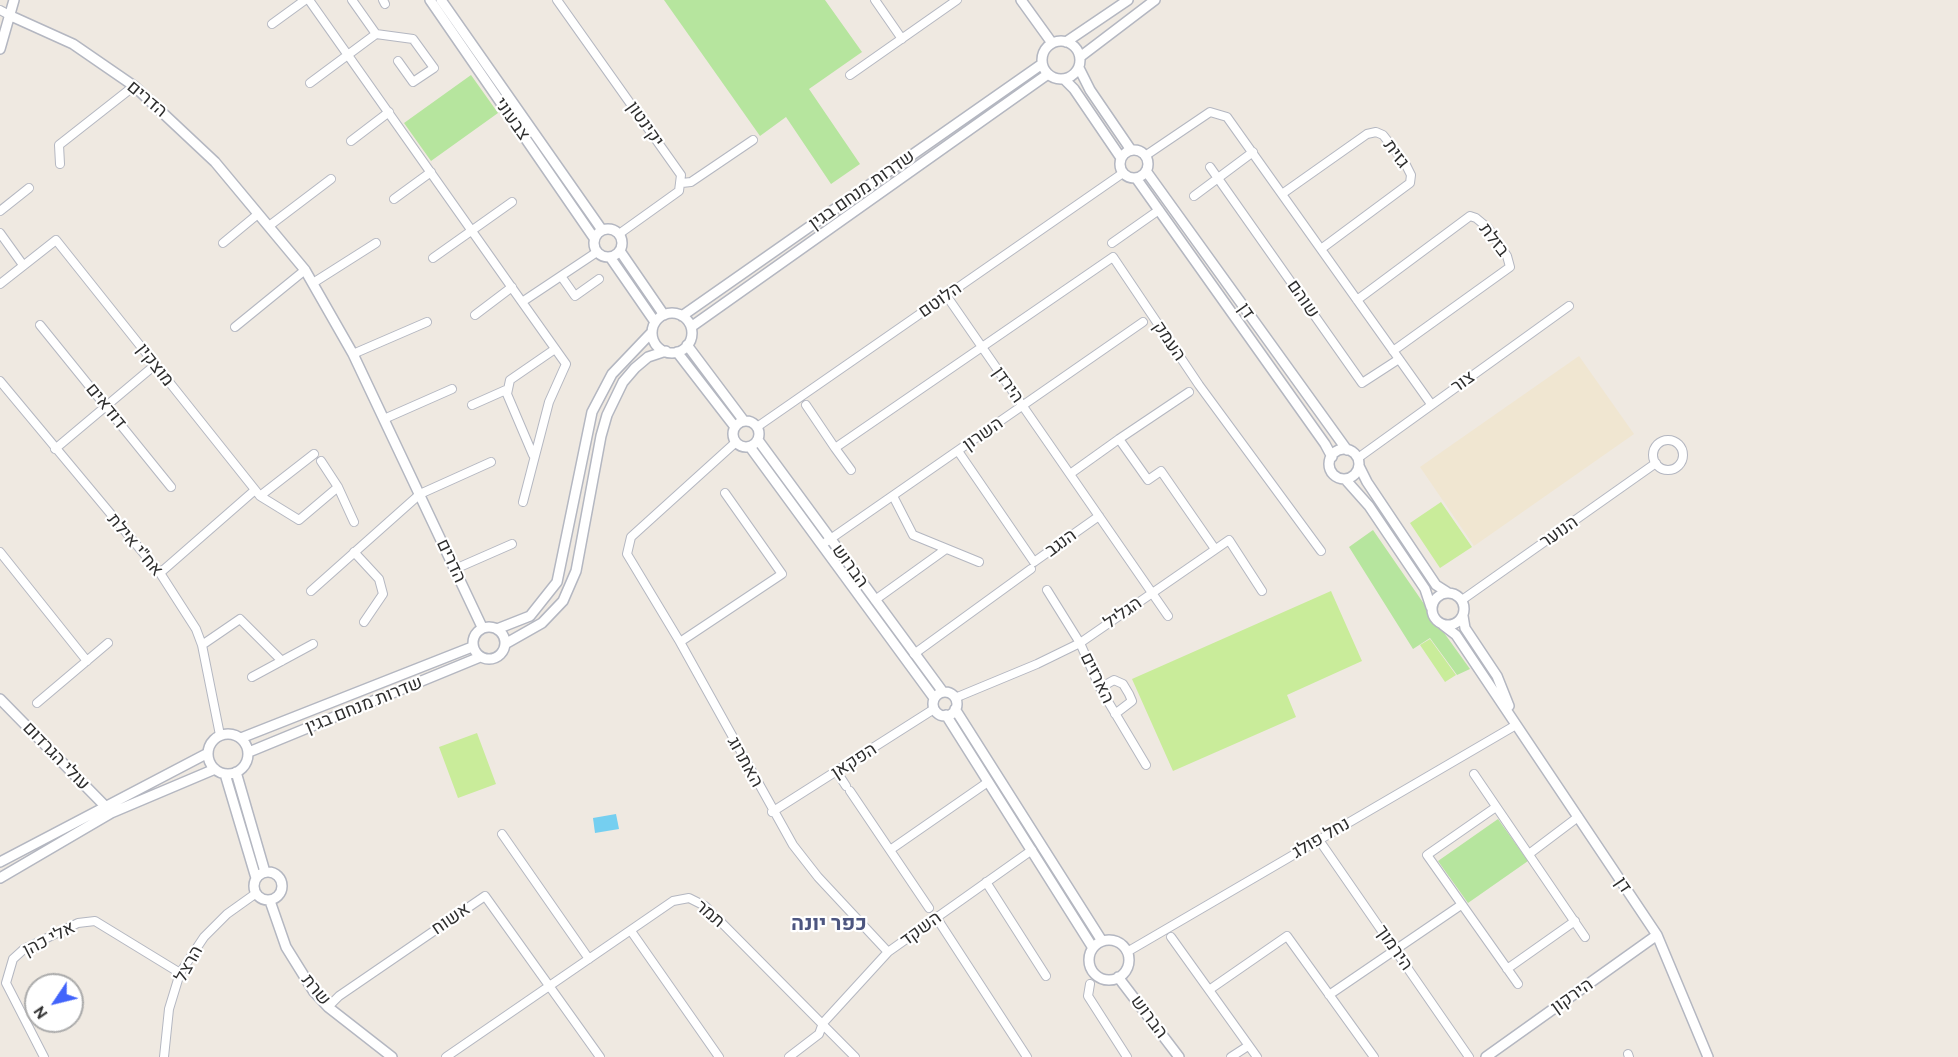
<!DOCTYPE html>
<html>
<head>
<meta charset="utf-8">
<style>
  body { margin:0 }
  #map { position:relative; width:1958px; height:1057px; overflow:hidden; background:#efe9e1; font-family:Cabin,sans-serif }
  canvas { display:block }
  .north { position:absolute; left:24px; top:973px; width:60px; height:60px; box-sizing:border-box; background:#fff; border:2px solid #ababab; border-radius:50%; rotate:235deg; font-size:16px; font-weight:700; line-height:24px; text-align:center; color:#2e2e2e }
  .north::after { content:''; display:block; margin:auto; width:21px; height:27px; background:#4264fb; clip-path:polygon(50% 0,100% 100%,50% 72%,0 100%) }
</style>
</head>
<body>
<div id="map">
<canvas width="1958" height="1057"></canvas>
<div class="north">N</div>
</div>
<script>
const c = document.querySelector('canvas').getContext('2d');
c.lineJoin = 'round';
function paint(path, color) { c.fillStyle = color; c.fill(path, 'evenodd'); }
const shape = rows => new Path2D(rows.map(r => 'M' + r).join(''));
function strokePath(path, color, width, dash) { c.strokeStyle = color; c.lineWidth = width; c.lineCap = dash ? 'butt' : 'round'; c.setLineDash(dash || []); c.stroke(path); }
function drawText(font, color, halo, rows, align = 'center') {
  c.font = font + ' Cabin,Heebo,sans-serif'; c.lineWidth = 4.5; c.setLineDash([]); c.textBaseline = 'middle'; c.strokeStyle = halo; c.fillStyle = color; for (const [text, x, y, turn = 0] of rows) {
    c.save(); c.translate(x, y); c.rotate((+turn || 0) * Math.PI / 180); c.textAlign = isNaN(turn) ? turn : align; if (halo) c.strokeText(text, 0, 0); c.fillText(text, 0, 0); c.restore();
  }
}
const education = shape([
  [1579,356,1634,434,1474,546,1420,467]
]);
const green = shape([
  [664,0,825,0,862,52,809,89,860,164,831,184,786,117,760,136],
  [471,75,498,113,431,161,404,123],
  [1373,530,1442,630,1470,669,1457,675,1430,638,1413,649,1349,547],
  [1498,819,1528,861,1468,903,1438,861]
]);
const pitch = shape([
  [1441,502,1472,547,1440,568,1410,523],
  [1331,591,1362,661,1287,695,1296,717,1173,771,1132,679],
  [1430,639,1456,675,1445,682,1420,645],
  [477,733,496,784,458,798,439,747]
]);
const water = shape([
  [616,814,619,829,595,833,593,818]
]);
const minor = shape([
  [309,0,522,302,597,252],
  [383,0,385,4],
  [557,0,681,175,679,191,619,234],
  [875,0,902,39],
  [0,10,11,16],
  [272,24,305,0],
  [376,34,413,39,434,68,413,82,398,61],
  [850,75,957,0],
  [310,83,376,34,352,0],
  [351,141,389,112],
  [1145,156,1210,112,1227,117,1431,404],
  [60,164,59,145,134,86],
  [1210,167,1362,383,1399,359],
  [682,183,691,182,753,140],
  [1282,194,1367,134,1376,132,1383,135,1405,163,1411,175,1410,183,1321,249],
  [1194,196,1253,152],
  [394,199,431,172],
  [0,211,29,188],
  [269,226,331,179],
  [0,233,23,265],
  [223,243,258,214],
  [1112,243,1159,210],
  [433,258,512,202],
  [561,276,575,296,599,279],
  [313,283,376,243],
  [0,284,56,240,260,496,314,454],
  [946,295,1168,616],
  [1357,300,1470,216,1476,218,1488,228,1507,256,1510,267,1393,351],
  [522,302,566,364,549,402,523,502],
  [475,315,512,287],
  [40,325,171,487],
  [235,327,305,270],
  [353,354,427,322],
  [0,381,160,573,196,629,202,645,220,735],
  [472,405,508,389],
  [806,405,835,448,1113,257,1199,385,1321,551],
  [384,419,452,389],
  [757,427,1123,173],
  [1119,439,1189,392],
  '1653 455a15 15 0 1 1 30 0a15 15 0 1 1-30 0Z',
  [736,442,631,537,627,554,680,642,793,845,818,877,888,952],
  [835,448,851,470],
  [55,449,155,365],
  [958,451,1034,562,1099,516],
  [533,455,507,394,510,380,555,349],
  [1358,458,1569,306],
  [321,461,338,487,354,522],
  [1070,474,1119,439,1148,480,1161,471,1215,549],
  [260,496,299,520,338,487],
  [893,496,913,535,979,562],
  [826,542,1143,322],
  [0,552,87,661],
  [354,552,379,579,383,594,364,622],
  [455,569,512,544],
  [160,573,255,490],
  [1047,590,1080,643,1100,688,1146,765],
  [311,591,420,494,491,462],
  [875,600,946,549],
  [1462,600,1656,463],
  [680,642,782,574,725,493],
  [202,645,240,619,282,661],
  [914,654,1031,569],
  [252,677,313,644],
  [1100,688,1114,680,1123,684,1129,694,1132,701,1115,714],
  [955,698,1037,664,1080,643,1229,540,1262,591],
  [37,703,108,643],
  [837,772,846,786],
  [1474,774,1585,937],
  [850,791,929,908],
  [1496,807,1427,855,1518,984],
  [772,812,934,709],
  [502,834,589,959],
  [1319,840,1469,1057],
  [890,850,988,782],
  [1529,854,1578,817],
  [986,882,1046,976],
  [936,917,1027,1057],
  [631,931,719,1057],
  [1171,937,1257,1057],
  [1127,952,1516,725],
  [1507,969,1575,921],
  [1090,984,1088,996,1127,1057],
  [1209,990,1287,936,1374,1057],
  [1329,995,1461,905],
  [328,1007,339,996,485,896,600,1057],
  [1628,1054,1629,1057],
  [44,1057,6,983,13,959,24,949,78,923,95,921,180,973],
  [164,1057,169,1009,180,973,204,937,227,914,255,894],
  [446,1057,673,901,689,898,705,906,855,1057],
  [789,1057,819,1034,823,1023,888,952,1032,850],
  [1231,1057,1248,1046]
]);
const tertiary = shape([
  [430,0,594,238],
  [441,0,602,230],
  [1021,0,1052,43],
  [11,16,73,44,134,86,215,162,305,270,353,354,482,627],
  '1042 60a19 19 0 1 1 38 0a19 19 0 1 1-38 0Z',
  [1066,42,1128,0],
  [0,49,14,0],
  [1080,57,1155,0],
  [1079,68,1090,90,1131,150],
  [1064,79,1074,89,1121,158],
  '1120 164a14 14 0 1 1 28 0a14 14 0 1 1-28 0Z',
  [1146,171,1347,450],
  [1136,178,1325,444,1332,457],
  '594 243a14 14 0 1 1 28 0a14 14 0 1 1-28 0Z',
  [620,251,664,315],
  [610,257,655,322],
  '652 333a20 20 0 1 1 40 0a20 20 0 1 1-40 0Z',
  [682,316,1042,64],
  [691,327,1048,74],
  [687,345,744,421],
  [677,352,735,427],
  '733 434a13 13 0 1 1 26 0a13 13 0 1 1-26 0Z',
  [758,440,943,692],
  [750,447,934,698],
  '1329 464a15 15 0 1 1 30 0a15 15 0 1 1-30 0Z',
  [1359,466,1367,482,1436,585,1447,592],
  [1345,479,1369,506,1425,589,1431,607],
  '1432 609a16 16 0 1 1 32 0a16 16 0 1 1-32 0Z',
  [1463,616,1465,628,1497,676,1509,706],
  [1443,625,1456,635,1657,935,1708,1057],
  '473 643a16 16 0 1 1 32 0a16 16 0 1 1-32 0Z',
  [497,629,530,616,557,582,592,412,612,374,652,332],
  [505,644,542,623,563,601,576,571,601,436,607,415,623,382,635,368,648,357,666,351],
  '933 704a12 12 0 1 1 24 0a12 12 0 1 1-24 0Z',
  [0,699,107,808],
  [955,709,1102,941],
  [946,715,1093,948],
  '208 754a20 20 0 1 1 40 0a20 20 0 1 1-40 0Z',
  [241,738,472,647],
  [249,752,480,657],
  [236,772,265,872],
  [225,774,256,878],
  [0,862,208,753],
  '254 886a14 14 0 1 1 28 0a14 14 0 1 1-28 0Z',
  [0,878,111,813,215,769],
  [270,901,286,947,314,992,328,1007,392,1057],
  '1089 960a20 20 0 1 1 40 0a20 20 0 1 1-40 0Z',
  [1118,977,1179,1057],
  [1486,1057,1657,935]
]);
const streetNames = [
  ["הדרים",147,99,40],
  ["צבעוני",512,119,55],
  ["יקינטון",645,124,55],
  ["גזית",1396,154,54],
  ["שדרות מנחם בגין",862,190,-35],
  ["בזלת",1494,240,53],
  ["שוהם",1303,299,55],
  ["הלוטם",940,300,-35],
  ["דן",1246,311,55],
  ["העמק",1169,341,56],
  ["מוצקין",155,365,52],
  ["צור",1463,382,-35],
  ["הירדן",1008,385,55],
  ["דודאים",106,406,51],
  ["השרון",983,434,-35],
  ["הנוער",1559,532,-35],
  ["הנגב",1061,543,-36],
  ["אח\"י אילת",135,545,50],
  ["הדרים",451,561,65],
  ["הברוש",850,566,54],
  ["הגליל",1123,613,-35],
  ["הארזים",1097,678,64],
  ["שדרות מנחם בגין",364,705,-22],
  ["עולי הגרדום",56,756,46],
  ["הפקאן",854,761,-33],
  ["האתרוג",745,762,61],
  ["נחל פולג",1321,838,-30],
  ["דן",1623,885,56],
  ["תמר",710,914,40],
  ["אשוח",451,919,-34],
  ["השקד",921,929,-36],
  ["אלי כהן",49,939,-27],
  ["הירמוך",1394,948,55],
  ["הרצל",189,964,-61],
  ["שרת",316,990,50],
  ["הירקון",1572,996,-35],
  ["הברוש",1149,1017,53]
];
const quarterNames = [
  ["כפר יונה",829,924]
];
paint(education, '#f0e6d1');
paint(green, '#b6e59e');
paint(pitch, '#c9ec9a');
paint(water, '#75cff0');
strokePath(minor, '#b4b7c1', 10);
strokePath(tertiary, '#b4b7c1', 12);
strokePath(minor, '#fff', 8);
strokePath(tertiary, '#fff', 9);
drawText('18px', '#2e2e2e', '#fff', streetNames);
drawText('bold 21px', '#4d5680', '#fff', quarterNames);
</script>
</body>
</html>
